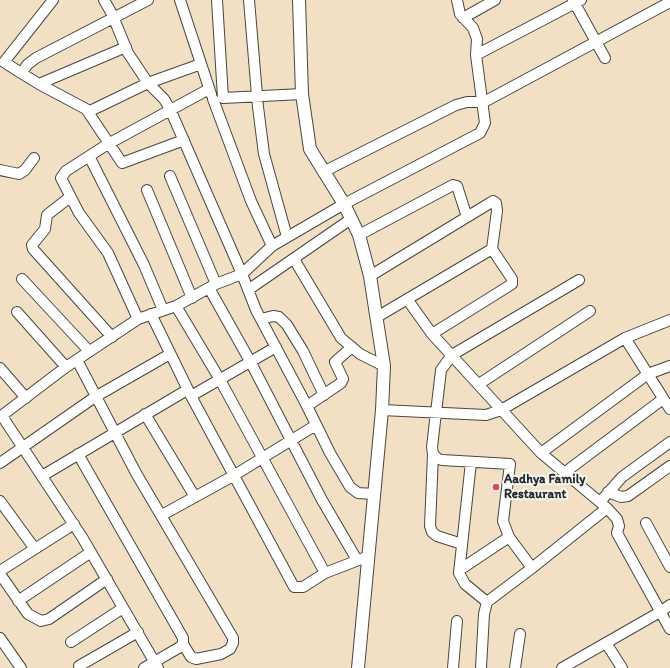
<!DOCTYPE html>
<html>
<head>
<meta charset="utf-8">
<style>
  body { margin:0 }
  canvas { display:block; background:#f1e0c3 }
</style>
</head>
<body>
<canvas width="670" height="668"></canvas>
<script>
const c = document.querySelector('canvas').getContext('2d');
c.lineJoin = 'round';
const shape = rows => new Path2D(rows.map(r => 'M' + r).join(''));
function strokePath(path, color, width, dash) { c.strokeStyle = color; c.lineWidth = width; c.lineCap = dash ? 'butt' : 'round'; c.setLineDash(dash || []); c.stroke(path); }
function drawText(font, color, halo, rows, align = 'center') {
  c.font = font + ' Itim,sans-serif'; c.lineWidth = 4; c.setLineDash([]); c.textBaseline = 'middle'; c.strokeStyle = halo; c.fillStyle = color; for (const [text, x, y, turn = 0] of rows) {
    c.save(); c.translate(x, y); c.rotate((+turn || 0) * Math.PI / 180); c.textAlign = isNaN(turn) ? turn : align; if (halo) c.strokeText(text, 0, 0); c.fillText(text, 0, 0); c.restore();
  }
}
const minor = shape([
  [53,0,4,62,21,73,39,84,126,47],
  [104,0,112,14,128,53,148,83,164,99,170,109,242,274,256,310,307,406,330,453,350,487,358,493,374,494],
  [180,0,211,94],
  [217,0,223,98,302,94],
  [249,0,258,107,264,154,287,237],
  [573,0,605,58],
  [463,18,495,0],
  [476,55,581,0],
  [21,73,28,64,36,58,148,0],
  [39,84,86,109,122,163,184,140],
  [213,99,251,201,272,246,344,204,480,133,485,123,476,55,477,39,473,28,460,14,457,0],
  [88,112,148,83,201,64],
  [89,156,144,265,163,310],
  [0,170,19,174,25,170,34,158],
  [323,172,456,105,467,102,484,102,670,2],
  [170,176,216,284],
  [147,190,192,298],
  [70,197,47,215,45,229,32,245,33,249,112,337],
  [359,235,453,185,457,186,467,217],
  [294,259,341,338,360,354,384,366],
  [370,276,490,203,493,201,496,203,497,211,492,249,512,279,512,284,432,334],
  [22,279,89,351],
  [209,288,250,361,322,500,357,560],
  [248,290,351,219],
  [407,299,432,334,541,453,607,508,617,519,619,526,617,533,670,629],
  [176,306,219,378,325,573],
  [17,312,66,367],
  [151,314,191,396,294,587,303,587,325,573,369,556],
  [377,317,492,249],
  [138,319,108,253,79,213,61,178,66,171,108,144,209,89],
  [261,319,273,316,279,317,287,325,303,351,324,395],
  [625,338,670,320],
  [77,360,136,473,233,638,233,643,230,649,221,654,196,659,191,657,183,644],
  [0,368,26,398],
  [479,384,590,311],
  [191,396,276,347],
  [307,406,341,383,343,379,335,362,352,347],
  [382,410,486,415,501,410,625,338,670,409],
  [145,414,195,497],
  [2,416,82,537,158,668],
  [0,417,66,367,138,319,176,306,216,284,242,274,272,246],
  [541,453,648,374,670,366],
  [78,454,183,638,183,644,180,647,144,668],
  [433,454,430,526,432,532,437,536,462,544],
  [471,462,459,573,465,584,487,602],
  [0,463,95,397,170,354],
  [564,473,663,399],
  [42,476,187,390],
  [608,492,621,497,628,496,670,466],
  [0,501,35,549],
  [600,502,622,477,670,442],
  [162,515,233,476,316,425],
  [646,523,670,567],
  [464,567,509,537],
  [532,568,509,537,503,521,510,464,442,460,438,459,433,454,432,447,441,370,452,355,579,280],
  [0,571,74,524],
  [0,574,28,614,41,621,49,619,107,579],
  [18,601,91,552],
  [0,638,21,668],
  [71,642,123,608],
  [606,643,622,668],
  [79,666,138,632],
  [453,668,457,621],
  [481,668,484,614,487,602,532,568,607,508],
  [515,668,520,634],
  [562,668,660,612,670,605]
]);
const major = shape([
  [299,0,302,94,310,149,344,204,359,235,370,276,384,366,382,410,358,668]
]);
const markers = [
  [496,487,4,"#d1495b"]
];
const poiNames = [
  ["Aadhya Family",504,480],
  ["Restaurant",504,495]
];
strokePath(minor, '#494642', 12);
strokePath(major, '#494642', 14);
strokePath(minor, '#fff', 10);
strokePath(major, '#fff', 12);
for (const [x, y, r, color] of markers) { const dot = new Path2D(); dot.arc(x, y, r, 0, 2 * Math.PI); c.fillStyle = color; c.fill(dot); strokePath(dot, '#f6f6f2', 1.5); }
drawText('bold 13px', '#2b2b2b', '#f6f6f2', poiNames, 'left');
</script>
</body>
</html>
